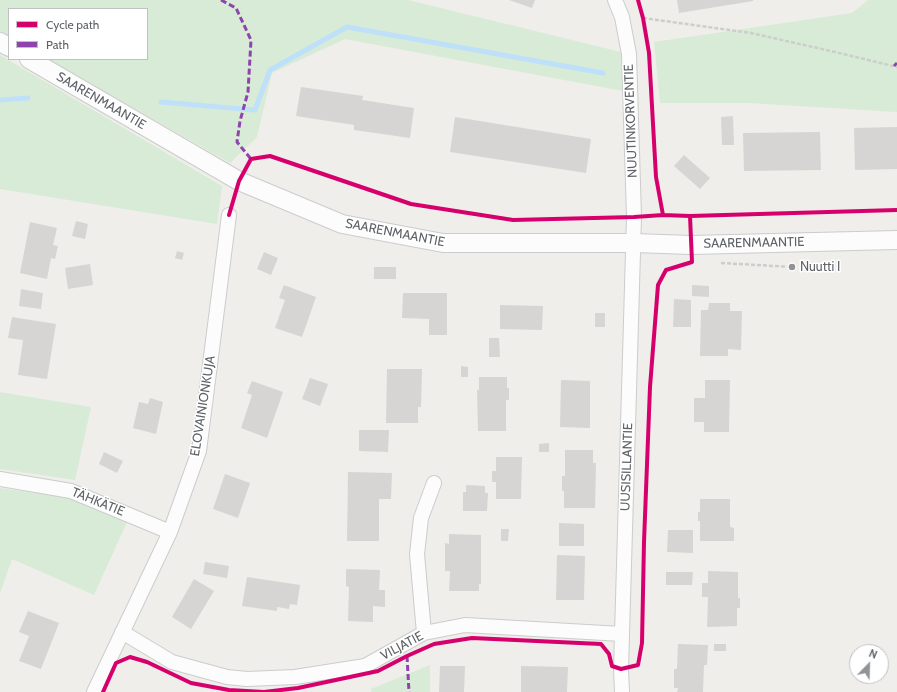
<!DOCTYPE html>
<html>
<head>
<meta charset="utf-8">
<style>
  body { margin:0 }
  #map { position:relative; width:897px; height:692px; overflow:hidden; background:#efeeea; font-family:Cabin,sans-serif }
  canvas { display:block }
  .legend { position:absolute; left:8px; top:8px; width:140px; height:52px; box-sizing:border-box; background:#fff; border:1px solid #bfc1c3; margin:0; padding:5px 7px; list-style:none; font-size:12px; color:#5f6368 }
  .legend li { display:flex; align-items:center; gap:8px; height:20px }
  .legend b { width:20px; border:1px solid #bfc1c3 }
  .north { position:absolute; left:849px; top:644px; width:40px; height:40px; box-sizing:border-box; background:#fff; border:1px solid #bfc1c3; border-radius:50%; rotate:23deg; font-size:11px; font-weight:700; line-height:16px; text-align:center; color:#5f6368 }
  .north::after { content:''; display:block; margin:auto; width:14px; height:18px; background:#919496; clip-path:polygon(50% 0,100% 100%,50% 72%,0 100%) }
</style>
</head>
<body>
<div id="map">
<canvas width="897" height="692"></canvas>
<ul class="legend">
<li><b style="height:5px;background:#d6006c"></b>Cycle path</li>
<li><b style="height:5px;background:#8e44ad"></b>Path</li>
</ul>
<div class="north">N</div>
</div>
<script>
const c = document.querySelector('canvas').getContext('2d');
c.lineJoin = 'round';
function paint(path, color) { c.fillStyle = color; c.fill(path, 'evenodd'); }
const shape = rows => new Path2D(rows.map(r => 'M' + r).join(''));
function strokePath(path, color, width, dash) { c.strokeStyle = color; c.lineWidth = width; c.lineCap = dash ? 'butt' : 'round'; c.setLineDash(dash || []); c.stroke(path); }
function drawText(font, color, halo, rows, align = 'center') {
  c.font = font + ' Cabin,sans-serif'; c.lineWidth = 3; c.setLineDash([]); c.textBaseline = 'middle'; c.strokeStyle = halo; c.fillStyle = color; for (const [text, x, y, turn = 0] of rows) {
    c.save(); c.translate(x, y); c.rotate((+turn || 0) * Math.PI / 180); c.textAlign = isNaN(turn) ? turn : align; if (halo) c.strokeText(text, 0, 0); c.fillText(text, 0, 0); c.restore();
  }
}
const green = shape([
  [0,0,408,0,621,52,623,91,345,39,272,73,257,137,230,163,48,59,147,59,147,9,9,9,9,37,0,31],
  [868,0,897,0,897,112,749,103,660,103,654,42,852,13],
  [0,55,222,186,217,224,0,189],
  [0,392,91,407,75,480,0,469],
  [0,488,70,498,127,522,94,595,12,559,0,593],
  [430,665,430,692,371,692,371,689]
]);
const stream = shape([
  [0,100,28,98],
  [161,102,255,110,270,70,347,27,603,73]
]);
const building = shape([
  [509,0,535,0,532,8],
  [677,0,753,0,753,1,679,13],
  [301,87,363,96,362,100,414,108,410,138,354,130,354,125,296,116],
  [733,116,734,145,722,145,721,117],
  [455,117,591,139,586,173,450,152],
  [897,127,897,169,855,170,854,128],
  [820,132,821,170,744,171,743,133],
  [684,155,710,178,700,189,674,166],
  [76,221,88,224,85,239,72,236],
  [30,222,57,228,53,245,58,246,55,259,51,258,47,279,20,273],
  [177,251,184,253,182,260,175,258],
  [264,252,278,258,271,275,257,269],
  [90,264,93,285,68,289,65,268],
  [374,267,396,267,396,279,374,279],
  [284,285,316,297,302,337,275,328,285,300,279,298],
  [692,285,709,286,709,297,692,296],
  [21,289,43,293,41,309,19,306],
  [403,293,447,293,447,335,429,335,429,319,402,318],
  [674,299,691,300,691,327,673,327],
  [709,303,730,303,730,311,742,311,741,350,728,349,728,356,700,356,701,310,708,310],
  [500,305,543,306,542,330,500,329],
  [595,313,605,313,605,327,595,327],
  [12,317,56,324,47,379,18,375,23,340,8,338],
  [489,338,499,338,500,357,489,357],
  [461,366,468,367,468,377,461,377],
  [387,369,422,369,421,407,418,407,418,423,386,423],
  [479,377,507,377,507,388,509,388,509,400,506,400,506,431,478,431,477,390,479,390],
  [310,378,328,384,320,406,302,399],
  [561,380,590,381,590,428,560,427],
  [705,380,730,380,729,432,704,432,704,422,694,422,694,398,705,398],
  [252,381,283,392,267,438,241,428,252,395,247,393],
  [150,398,163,402,156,434,133,428,139,402,148,404],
  [359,430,389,430,388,452,359,451],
  [549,443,549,452,539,452,539,444],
  [565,450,593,450,593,463,596,463,595,508,564,508,564,491,562,491,562,476,565,476],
  [104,452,123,461,117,473,99,464],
  [496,457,522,457,521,499,496,499,496,482,492,482,492,471,496,471],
  [348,472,392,473,391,499,379,499,379,541,347,541],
  [225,474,250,483,238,518,213,509],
  [466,485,485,486,485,493,488,493,487,511,463,511,463,492,466,492],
  [700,499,730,499,730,527,734,528,734,541,700,541,700,521,698,521,698,512,700,512],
  [559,523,584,524,584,546,559,546],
  [501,529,509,529,508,541,501,541],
  [668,530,693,530,693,553,667,552],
  [449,534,481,535,481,584,479,584,479,591,449,591,450,571,445,571,445,543,449,544],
  [557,555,585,556,584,600,556,600],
  [205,562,229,566,227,578,203,574],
  [346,569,380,570,379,590,385,590,385,607,373,606,373,622,348,621,349,587,346,586],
  [708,571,738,572,738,598,740,598,740,608,737,608,737,626,707,627,708,597,702,597,702,583,708,583],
  [666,572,693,572,692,585,666,585],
  [247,577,300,585,297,605,290,604,289,609,277,607,277,611,242,606],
  [194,579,214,591,191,629,172,617],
  [28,611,59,623,41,669,19,661,29,636,19,632],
  [678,644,708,645,707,665,704,665,703,692,677,692,678,688,674,688,674,669,677,669],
  [714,644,726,644,726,651,714,651],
  [440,666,465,666,464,692,439,692],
  [521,666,568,667,567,692,521,692]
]);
const path = shape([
  [643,18,751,33,835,52,897,67],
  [721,263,792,267]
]);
const minor = shape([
  [615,0,622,17,629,54,634,217,621,669,622,692],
  [0,479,71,491,170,532],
  [122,632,172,662,227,677,247,679,295,677,365,666,424,633,465,625,622,634],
  [424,633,417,554,421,518,434,483],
  [94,692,170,532,199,451,229,215]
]);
const tertiary = shape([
  [0,42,9,47],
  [29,59,239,181,342,224,443,243,634,243,691,245,897,240]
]);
const quiet = shape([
  [221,0,236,8,251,40,248,92,240,121,237,142,251,159],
  [894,66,897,63],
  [407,656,409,692]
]);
const cycleway = shape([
  [638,0,643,18,649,53,656,177,663,215],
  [229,215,239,181,251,159,270,156,411,204,513,220,634,217,663,215,690,216,897,210],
  [103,692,116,663,130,657,147,662,191,683,229,690,264,692,298,688,378,671,407,656,434,644,472,638,601,644,609,654,612,666,621,669,638,665,642,643,644,542,650,387,658,285,666,270,692,262,690,216]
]);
const markers = [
  [792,267,4,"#919496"]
];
const streetNames = [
  ["SAARENMAANTIE",101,101,30],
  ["NUUTINKORVENTIE",631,121,-92],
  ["SAARENMAANTIE",395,233,11],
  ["SAARENMAANTIE",754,243,-1],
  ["ELOVAINIONKUJA",203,406,-81],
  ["UUSISILLANTIE",627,467,-88],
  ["TÄHKÄTIE",98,502,22],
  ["VILJATIE",402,646,-28]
];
const poiNames = [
  ["Nuutti I",800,267]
];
paint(green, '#d8ebd6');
strokePath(stream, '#bfe0f9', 5);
paint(building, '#d6d5d3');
strokePath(minor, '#cbcccc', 16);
strokePath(tertiary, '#cbcccc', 20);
strokePath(path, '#cacfcc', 2.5, [4, 2]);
strokePath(minor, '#fdfcfc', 14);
strokePath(tertiary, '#fdfcfc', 18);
strokePath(quiet, '#8e44ad', 3, [6, 3]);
strokePath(cycleway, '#d6006c', 4);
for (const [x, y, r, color] of markers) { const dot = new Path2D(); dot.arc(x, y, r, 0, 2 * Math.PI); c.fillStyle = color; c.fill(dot); strokePath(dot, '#fff', 1.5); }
drawText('13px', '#5f6368', '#fff', streetNames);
drawText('13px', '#5f6368', '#fff', poiNames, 'left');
</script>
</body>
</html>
